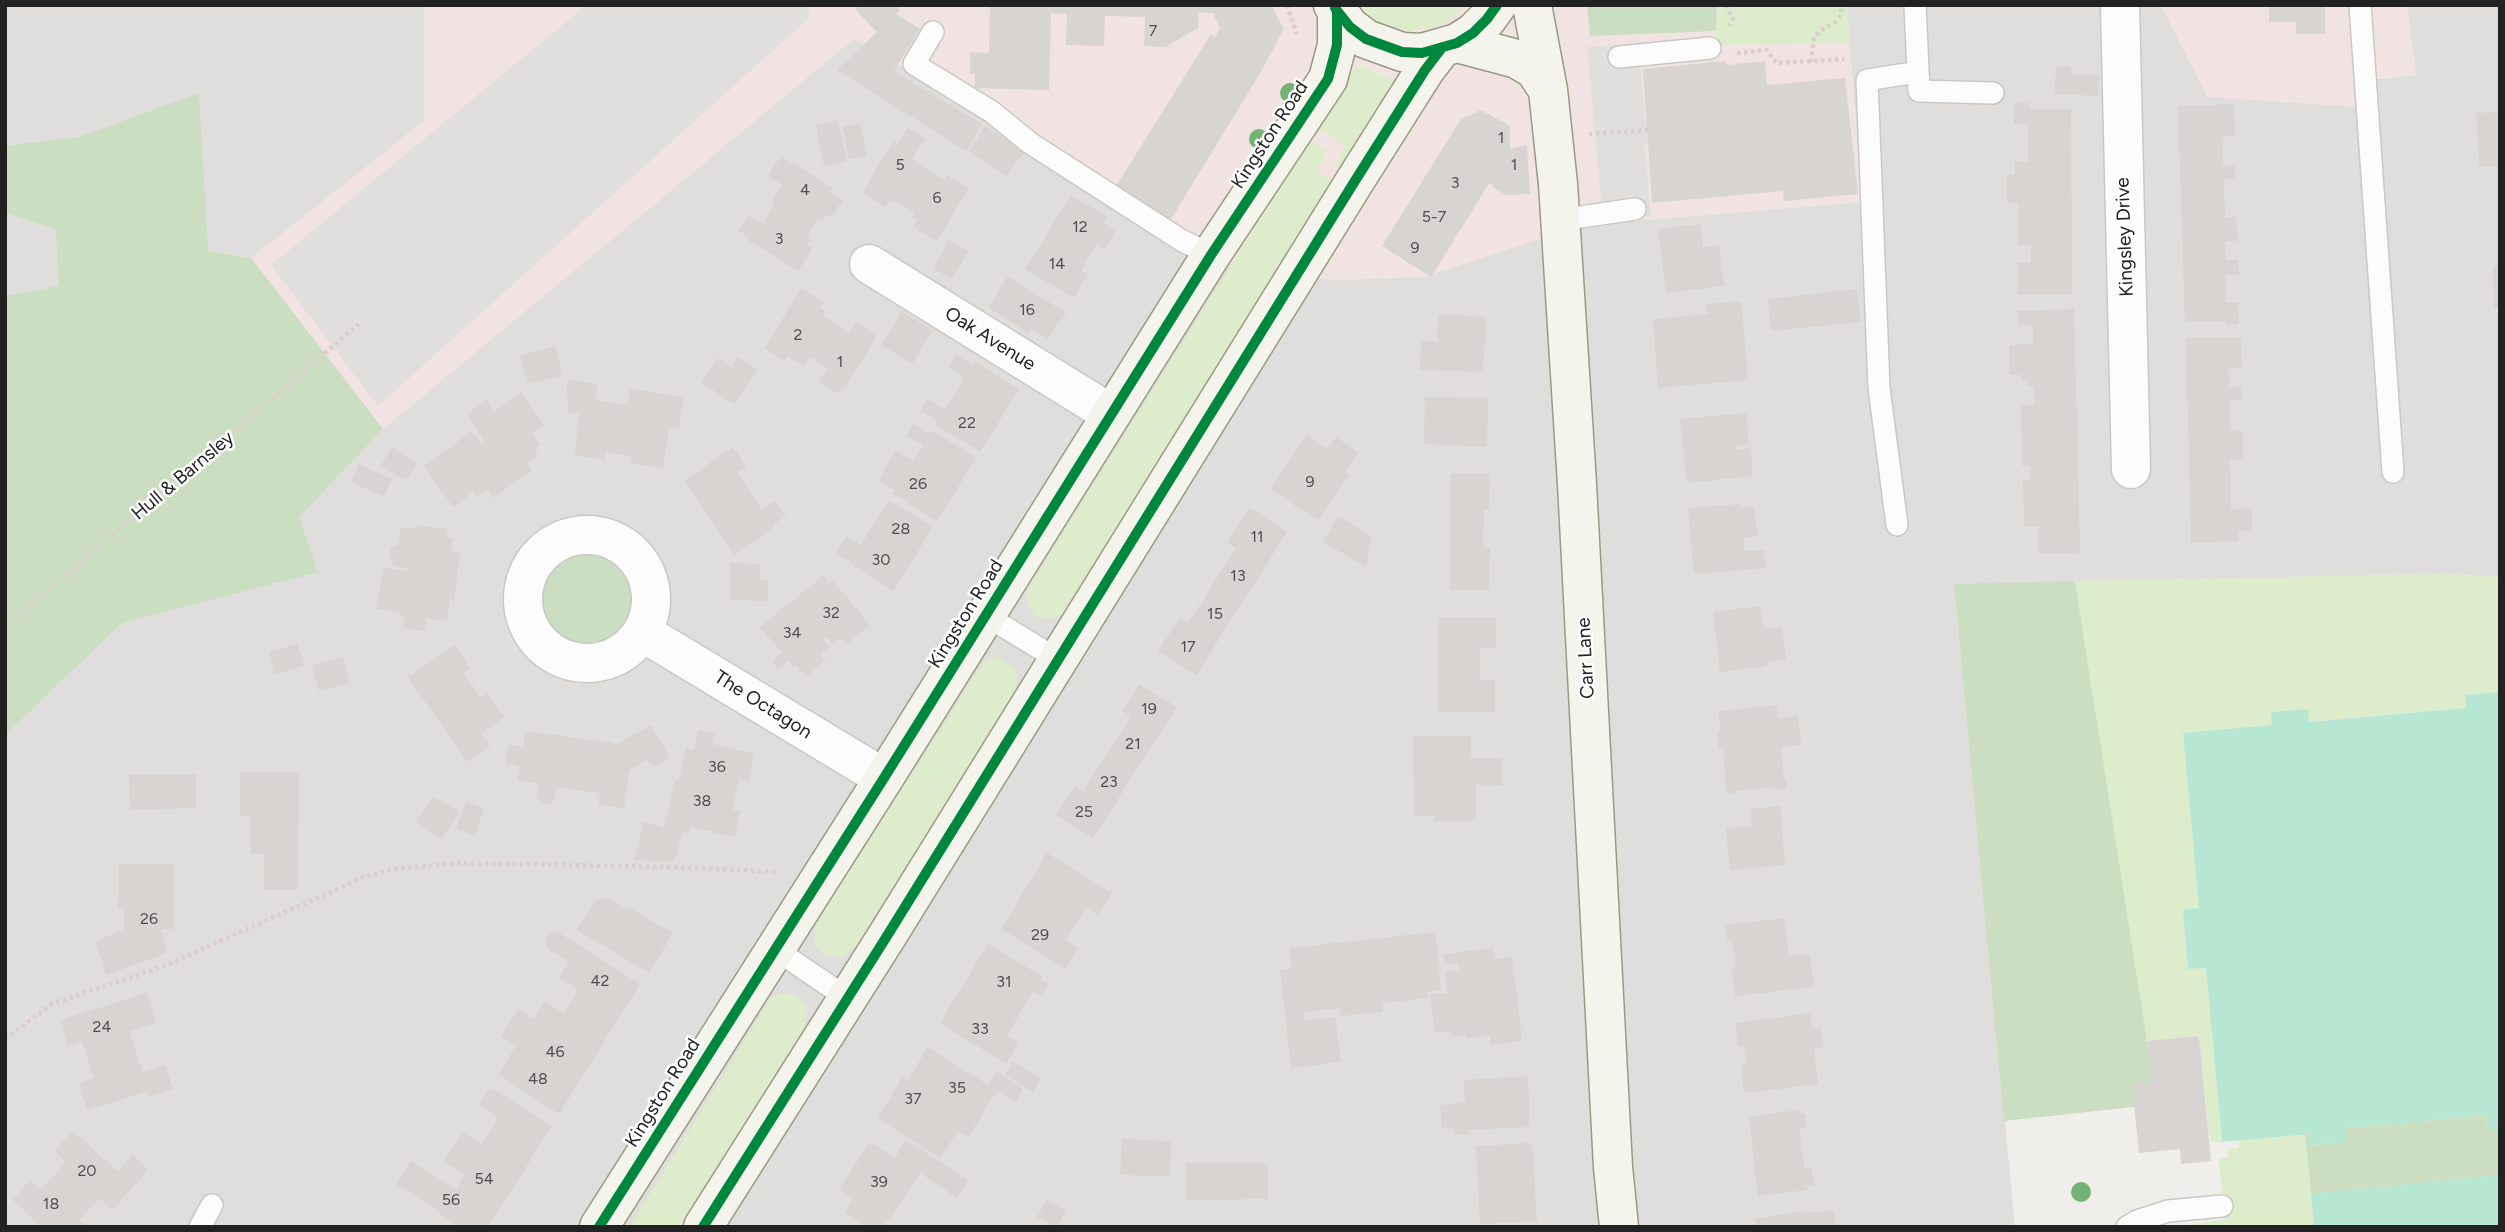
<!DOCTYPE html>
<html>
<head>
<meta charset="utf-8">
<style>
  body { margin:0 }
  #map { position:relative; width:2505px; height:1232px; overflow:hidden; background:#f0eeeb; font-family:Figtree,sans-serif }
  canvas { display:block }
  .frame { position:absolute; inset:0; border:7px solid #222; pointer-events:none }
</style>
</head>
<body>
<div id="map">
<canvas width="2505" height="1232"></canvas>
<div class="frame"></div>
</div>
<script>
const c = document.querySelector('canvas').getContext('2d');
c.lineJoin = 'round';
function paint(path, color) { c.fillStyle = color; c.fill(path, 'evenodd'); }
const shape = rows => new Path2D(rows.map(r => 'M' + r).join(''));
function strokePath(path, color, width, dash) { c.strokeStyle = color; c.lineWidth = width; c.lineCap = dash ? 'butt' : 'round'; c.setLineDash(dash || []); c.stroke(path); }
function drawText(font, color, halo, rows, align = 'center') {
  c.font = font + ' Figtree,sans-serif'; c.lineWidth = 5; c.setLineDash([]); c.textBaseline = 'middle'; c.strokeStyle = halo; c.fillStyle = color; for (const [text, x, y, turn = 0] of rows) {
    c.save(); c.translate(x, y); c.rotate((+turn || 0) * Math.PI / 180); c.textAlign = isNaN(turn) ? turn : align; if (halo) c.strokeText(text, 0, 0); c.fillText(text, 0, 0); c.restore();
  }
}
const residential = shape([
  [5,5,424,5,424,121,252,258,383,429,854,38,1254,275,1423,277,1582,225,1861,202,1847,5,2161,5,2208,97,2416,75,2407,5,2500,5,2500,577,2440,574,1954,585,2015,1227,5,1227]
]);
const commercial = shape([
  [424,5,1847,5,1862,202,1582,225,1423,277,1340,280,1254,275,854,39,383,429,251,258,424,121],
  [2161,5,2407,5,2416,75,2378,78,2356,107,2208,97]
]);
const grass = shape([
  [1355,5,1467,5,1446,22,1434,28,1411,31,1392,29,1375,22],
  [1717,5,1847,5,1850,42,1716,46],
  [1362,65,1373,72,1395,79,1394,92,1344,170,1335,164,1346,146,1318,128,1355,68],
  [1310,140,1328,152,1316,171,1336,183,1064,614,1048,620,1035,616,1027,602,1027,592,1031,583],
  [2440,574,2500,577,2500,699,2499,693,2466,695,2466,708,2309,722,2307,709,2272,712,2272,725,2183,734,2199,908,2183,910,2188,969,2206,968,2222,1142,2210,1142,2199,1036,2147,1041,2075,581],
  [999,658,1014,667,1017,674,1016,692,855,947,843,957,825,955,818,949,814,942,816,924,982,664,990,659],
  [788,993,797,996,804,1003,807,1011,805,1026,681,1227,630,1227,770,999,779,994],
  [2305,1134,2314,1227,2174,1227,2224,1220,2219,1159,2228,1158,2227,1149,2239,1148,2239,1140]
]);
const forest = shape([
  [1587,5,1717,5,1716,31,1590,36],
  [199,93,208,251,251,258,383,429,299,517,318,572,122,623,5,735,5,296,59,286,56,229,5,213,5,146,79,137],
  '542 600a47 47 0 1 1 94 0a47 47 0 1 1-94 0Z',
  [2075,581,2147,1041,2151,1082,2134,1107,2004,1121,1954,584],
  [2487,1115,2488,1128,2500,1128,2500,1175,2311,1194,2305,1134,2309,1134,2311,1145,2345,1142,2345,1128]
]);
const pitch = shape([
  [2499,692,2500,1128,2488,1129,2487,1115,2345,1128,2346,1142,2310,1145,2309,1134,2222,1142,2206,968,2188,969,2183,910,2199,908,2183,733,2272,725,2271,712,2308,709,2309,722,2466,708,2465,695],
  [2500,1175,2500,1227,2314,1227,2311,1194]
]);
const parking = shape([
  [587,5,810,5,809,18,378,406,271,265],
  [1638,44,1648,144,1644,145,1651,216,1603,221,1587,47]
]);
const building = shape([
  [859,5,896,5,900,10,896,14,920,29,894,71,982,124,966,151,837,70,877,32,855,9],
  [990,5,1271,5,1284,29,1259,75,1168,224,1113,191,1211,34,1215,37,1220,28,1213,13,1199,13,1198,28,1165,47,1144,46,1145,17,1105,16,1104,46,1066,45,1067,14,1051,13,1049,90,975,88,975,74,970,74,970,52,989,53],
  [2269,5,2325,5,2325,34,2296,34,2296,22,2269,22],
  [1725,61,1726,65,1765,61,1767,85,1845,78,1858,194,1784,201,1783,191,1652,203,1643,69],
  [2057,66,2071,67,2071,75,2099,75,2098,96,2053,94],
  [2014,103,2029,103,2029,109,2071,109,2072,295,2018,295,2018,263,2031,263,2031,245,2018,245,2018,203,2007,203,2007,175,2015,175,2015,161,2028,162,2028,124,2014,124],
  [2234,104,2235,136,2222,137,2223,166,2235,165,2235,178,2224,179,2225,217,2236,217,2237,241,2225,241,2226,260,2238,260,2239,275,2226,275,2226,303,2238,303,2239,324,2226,325,2226,321,2185,322,2178,106],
  [1481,110,1510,126,1510,149,1527,145,1530,194,1506,195,1493,187,1490,182,1431,277,1382,246,1461,119],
  [2500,112,2500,166,2479,167,2476,113],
  [838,120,847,161,824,166,816,125],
  [860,123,867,156,849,159,843,127],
  [985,126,1024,151,1007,177,969,152],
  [908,128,925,139,912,160,943,180,947,175,969,189,936,241,913,226,918,220,912,217,915,213,895,200,893,203,889,201,885,207,862,192,894,141,897,144],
  [781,156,833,188,830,192,843,200,831,217,826,214,823,221,818,218,807,236,810,238,807,245,813,248,798,271,748,240,749,237,739,231,749,215,763,224,775,204,771,202,782,185,768,176],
  [1071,195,1107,217,1103,223,1115,231,1104,250,1096,245,1081,271,1088,274,1074,298,1025,269],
  [1700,224,1703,248,1719,245,1724,286,1666,293,1658,229],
  [949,240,968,251,952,279,933,268],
  [2493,266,2500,266,2500,308,2494,308],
  [1008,276,1066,313,1048,339,1031,328,1028,333,988,307],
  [802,288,824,302,820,308,826,311,823,315,832,321,849,332,855,322,877,336,845,387,843,386,838,394,819,382,827,368,810,357,804,366,788,356,784,361,764,348],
  [1857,289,1861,322,1771,331,1768,299],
  [1741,301,1748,380,1658,388,1653,319,1708,314,1707,304],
  [2074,309,2080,553,2038,554,2038,527,2024,527,2023,480,2030,480,2030,466,2022,466,2021,405,2035,405,2034,386,2027,386,2028,381,2021,381,2021,375,2010,375,2009,345,2033,344,2033,325,2019,325,2018,311],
  [902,311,933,331,912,364,881,345],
  [1438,314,1486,317,1483,372,1420,370,1421,341,1437,342],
  [2241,337,2242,368,2228,369,2229,387,2241,387,2242,400,2229,401,2230,431,2243,431,2243,460,2230,460,2231,509,2252,508,2252,531,2238,531,2239,541,2191,543,2186,338],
  [555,346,563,375,528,384,520,356],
  [956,355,973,365,975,362,1019,389,980,452,936,425,938,422,921,411,928,399,945,409,956,393,965,378,949,367],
  [738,357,757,369,734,404,702,383,717,358,731,367],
  [568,379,597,384,595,400,628,405,630,389,684,397,679,429,669,427,663,468,630,463,631,456,606,452,605,460,574,455,580,414,567,412,569,399,565,398],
  [521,392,544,425,532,433,540,445,534,450,538,455,527,463,532,470,493,498,487,490,476,498,473,492,453,507,424,466,472,431,482,445,485,443,467,414,487,400,494,411],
  [1425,397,1488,398,1487,447,1424,444],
  [1746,413,1749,444,1735,446,1735,450,1751,448,1753,476,1687,483,1680,419],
  [914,423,930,434,932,430,976,458,937,521,893,494,895,491,878,480,896,451,913,461,923,446,906,435],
  [1307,435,1327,449,1336,437,1359,453,1345,472,1349,475,1318,521,1270,489],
  [733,447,746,467,737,473,762,510,775,501,786,516,772,525,775,528,735,555,685,480],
  [392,448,417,464,406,481,381,465],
  [359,464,392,479,384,497,351,482],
  [1451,473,1490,473,1489,510,1484,510,1483,548,1490,548,1489,590,1450,590],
  [889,500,933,527,893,591,850,564,851,562,836,553,846,537,861,545],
  [1741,504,1742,507,1754,506,1757,536,1743,538,1745,551,1764,550,1765,568,1694,574,1688,508],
  [1250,508,1287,532,1196,675,1158,651,1180,618,1188,623,1212,586,1236,548,1227,543],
  [1338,516,1372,537,1366,567,1323,542],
  [416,525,447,529,445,537,453,538,451,551,460,553,454,600,450,599,447,621,426,618,425,631,403,628,404,615,399,615,400,612,377,609,383,567,407,571,408,568,395,566,389,557,391,548,399,543,401,527,415,529],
  [730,563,760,564,760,580,768,580,768,601,730,600],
  [823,576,829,584,833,581,870,625,847,644,841,638,833,645,827,637,823,640,829,647,820,654,825,661,806,677,796,665,792,667,788,661,778,669,772,661,782,653,760,627],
  [1760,606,1764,629,1782,627,1786,659,1766,662,1767,666,1720,672,1713,612],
  [1496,617,1496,648,1480,648,1480,680,1495,680,1495,712,1438,712,1438,618],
  [297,644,304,666,275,674,269,652],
  [454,645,470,668,464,673,473,686,481,698,487,693,504,717,481,734,490,746,467,762,408,677],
  [343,657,350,683,319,691,312,665],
  [1139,684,1177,707,1093,838,1056,815,1075,786,1083,791,1131,716,1122,711],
  [1777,705,1778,718,1798,716,1801,745,1781,747,1784,778,1787,779,1786,788,1780,790,1775,787,1737,791,1735,794,1726,791,1723,748,1719,749,1717,732,1721,731,1718,711],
  [651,725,670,758,654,767,647,760,629,770,624,808,599,805,600,793,556,787,555,798,550,805,541,803,537,796,539,783,517,780,519,766,506,764,509,745,523,746,525,731,613,743,613,746],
  [698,730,715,734,713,744,754,754,748,782,739,780,732,809,740,811,735,837,690,827,689,833,682,832,674,862,634,860,644,822,664,828,675,780,679,781,686,748,694,750],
  [1413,736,1471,736,1471,758,1502,758,1502,785,1476,785,1476,821,1434,821,1435,816,1414,816],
  [240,772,299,772,298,890,264,890,264,854,251,854,251,816,240,816],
  [196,774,196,808,130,810,129,775],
  [433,796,459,812,441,839,416,822],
  [466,802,484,808,475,836,456,829],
  [1780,806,1785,865,1730,870,1726,828,1752,826,1750,809],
  [1047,853,1112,893,1098,915,1086,907,1066,940,1078,948,1066,969,1001,929],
  [119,864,173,864,173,929,161,929,167,953,106,975,95,942,124,929,124,908,118,908],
  [607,898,626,910,628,907,673,933,649,973,577,930,595,901],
  [1785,918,1789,956,1810,954,1814,987,1735,996,1732,969,1736,969,1732,939,1727,940,1725,925],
  [556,931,640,984,559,1114,498,1074,516,1046,501,1036,519,1009,534,1019,544,1001,564,1013,578,990,559,978,569,962,547,948,546,941,550,934],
  [1435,932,1441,990,1427,992,1428,998,1382,1003,1383,1012,1341,1016,1340,1008,1303,1012,1304,1020,1335,1017,1341,1062,1291,1068,1280,970,1292,969,1290,948],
  [988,944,1043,977,1040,980,1049,985,1042,997,1033,992,1007,1035,1019,1042,1006,1064,940,1023],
  [1493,948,1495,959,1512,957,1522,1041,1490,1045,1490,1036,1466,1038,1466,1035,1452,1037,1451,1031,1435,1033,1430,994,1447,993,1445,972,1459,970,1459,963,1445,964,1444,954],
  [147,993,156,1023,129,1031,142,1072,165,1065,173,1089,148,1097,146,1092,87,1110,79,1083,94,1078,82,1041,68,1046,60,1020],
  [1810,1013,1813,1029,1821,1028,1823,1047,1814,1048,1818,1084,1744,1093,1741,1066,1746,1065,1746,1057,1744,1046,1738,1046,1735,1023],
  [2199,1036,2211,1161,2181,1164,2180,1149,2139,1153,2132,1084,2151,1082,2147,1041],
  [928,1047,988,1085,997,1071,1023,1089,1015,1102,997,1091,968,1137,958,1131,940,1158,877,1118,903,1077,908,1080],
  [1013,1061,1041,1078,1033,1092,1005,1075],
  [1528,1076,1530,1127,1469,1130,1469,1134,1454,1135,1453,1128,1442,1129,1440,1105,1465,1103,1464,1080],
  [490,1087,552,1126,488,1227,458,1227,439,1214,440,1212,396,1184,411,1161,456,1189,465,1174,444,1161,462,1132,482,1144,498,1118,479,1105],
  [1798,1110,1798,1114,1805,1113,1806,1128,1799,1129,1802,1150,1804,1168,1811,1167,1814,1185,1807,1186,1807,1190,1758,1196,1749,1117],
  [73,1131,118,1172,133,1155,148,1170,112,1210,99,1198,79,1220,86,1227,42,1227,13,1200,30,1180,41,1190,66,1162,54,1151],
  [1122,1139,1171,1141,1170,1176,1120,1175],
  [906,1140,968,1180,957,1198,920,1173,889,1222,886,1220,881,1227,868,1227,845,1212,853,1200,839,1190,870,1142,895,1158],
  [1532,1143,1537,1221,1480,1224,1476,1146],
  [1186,1163,1268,1163,1268,1199,1186,1200],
  [1047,1200,1066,1211,1057,1227,1037,1217],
  [1834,1210,1836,1227,1757,1227,1756,1218,1807,1211,1808,1213]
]);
const path = shape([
  [1287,5,1297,34],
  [1726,5,1733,19,1729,26],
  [1737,53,1767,50,1776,63,1844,59],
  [1811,62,1814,38,1820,31,1835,22,1841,15,1842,5],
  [1589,134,1648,130],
  [5,626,359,324],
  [5,1039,52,1004,164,966,362,878,393,869,457,863,673,867,778,872]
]);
const lane = shape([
  [1915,5,1919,91,1993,93],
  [2360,5,2393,472],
  [933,32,914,64,992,112,1030,143,1181,240,1211,255],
  [1619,57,1710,48],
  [1560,220,1635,209],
  [1897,525,1879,388,1867,80,1918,72],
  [985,615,1057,659],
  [775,949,847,998],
  [200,1227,212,1205],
  [2127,1227,2137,1221,2168,1211,2222,1206]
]);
const street = shape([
  [2120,5,2131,469],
  [869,264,1111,414],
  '523 599a64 64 0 1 1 128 0a64 64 0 1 1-128 0Z',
  [642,632,884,778]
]);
const secondary = shape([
  [1333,5,1350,27,1366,39,1402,52,1422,53,1457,43,1473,33,1487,19,1497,5],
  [1532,5,1548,90,1558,184,1577,484,1613,1167,1619,1227],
  [1457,43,1517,59,1534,69,1548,90],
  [599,1227,884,778,1211,255,1328,79,1337,45,1337,12],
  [703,1227,887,936,1353,184,1425,70,1441,49]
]);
const cycleway = shape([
  [1335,8,1350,27,1366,39,1402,52,1422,53,1457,43,1473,33,1487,19,1497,5],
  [599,1227,884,778,1211,255,1328,79,1337,45,1337,12],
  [703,1227,887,936,1353,184,1425,70,1441,49]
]);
const trees = [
  [1290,93],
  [1259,139],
  [2081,1192]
];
const numberNames = [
  ["7",1153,31],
  ["1",1501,138],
  ["5",900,165],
  ["1",1514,165],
  ["3",1455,183],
  ["4",805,190],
  ["6",937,198],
  ["5-7",1434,217],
  ["12",1080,227],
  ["3",779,239],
  ["9",1415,248],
  ["14",1057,264],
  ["16",1027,310],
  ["2",798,335],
  ["1",840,362],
  ["22",967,423],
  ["9",1310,482],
  ["26",918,484],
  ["28",901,529],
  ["11",1257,537],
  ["30",881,560],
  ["13",1238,576],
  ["32",831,613],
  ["15",1215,614],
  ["34",792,633],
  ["17",1188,647],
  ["19",1149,709],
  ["21",1133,744],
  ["36",717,767],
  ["23",1109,782],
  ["38",702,801],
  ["25",1084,812],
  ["26",149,919],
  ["29",1040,935],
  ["42",600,981],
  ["31",1004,982],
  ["24",102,1027],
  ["33",980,1029],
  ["46",555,1052],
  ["48",538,1079],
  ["35",957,1088],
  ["37",913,1099],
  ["20",87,1171],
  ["54",484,1179],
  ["39",879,1182],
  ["56",451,1200],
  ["18",51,1204]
];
const streetNames = [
  ["Kingston Road",1270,135,-57],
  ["Kingsley Drive",2125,237,-92],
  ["Oak Avenue",990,339,32],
  ["Hull & Barnsley",183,476,-40],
  ["Kingston Road",966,614,-58],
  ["Carr Lane",1586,658,-93],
  ["The Octagon",763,705,32],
  ["Kingston Road",663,1093,-58]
];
paint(residential, '#dfdedc');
paint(commercial, '#f1e3e1');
paint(grass, '#ddeccb');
paint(forest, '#cbdec1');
paint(pitch, '#b7e6d2');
paint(parking, '#e0dfde');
paint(building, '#d7d4d2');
strokePath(lane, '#c9c8c7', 24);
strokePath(street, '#c9c8c7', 41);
strokePath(secondary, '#999a82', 41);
strokePath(path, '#dccecd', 4.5, [3.5, 3.5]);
strokePath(lane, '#fdfcfc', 21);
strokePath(street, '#fdfcfc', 38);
strokePath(secondary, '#f4f4ed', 38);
strokePath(cycleway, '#00873e', 10);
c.fillStyle = '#73b476';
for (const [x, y] of trees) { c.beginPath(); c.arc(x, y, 10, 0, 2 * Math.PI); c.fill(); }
drawText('16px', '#4f4e4e', null, numberNames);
drawText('19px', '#222', '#fff', streetNames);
</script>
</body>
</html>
